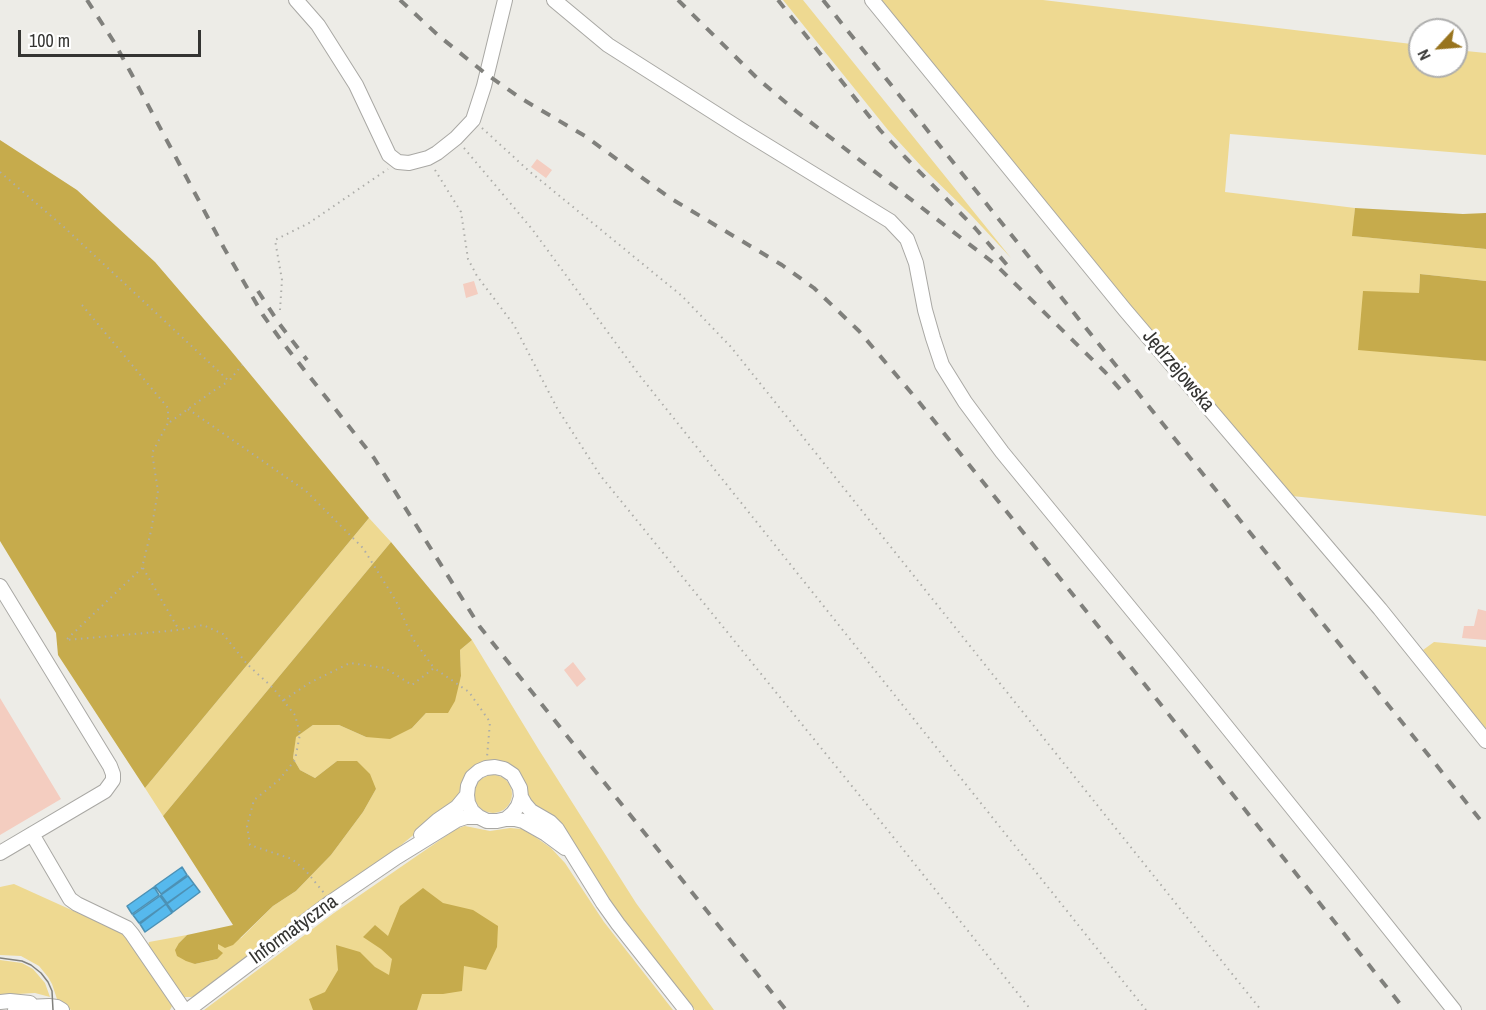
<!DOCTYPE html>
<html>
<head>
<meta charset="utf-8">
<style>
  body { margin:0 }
  #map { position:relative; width:1486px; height:1010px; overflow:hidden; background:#edece7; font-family:"Archivo Narrow",sans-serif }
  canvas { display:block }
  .north { position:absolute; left:1408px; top:18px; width:60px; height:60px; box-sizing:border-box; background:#fff; border:2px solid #aeaead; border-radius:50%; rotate:244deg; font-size:16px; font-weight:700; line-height:24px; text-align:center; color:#343432 }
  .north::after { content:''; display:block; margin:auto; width:21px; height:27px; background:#98741e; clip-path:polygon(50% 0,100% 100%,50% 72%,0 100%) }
  .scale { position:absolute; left:18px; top:30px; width:183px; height:27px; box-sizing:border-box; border:3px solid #343432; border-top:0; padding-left:8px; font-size:18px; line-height:21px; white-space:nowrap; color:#343432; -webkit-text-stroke:4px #fff; paint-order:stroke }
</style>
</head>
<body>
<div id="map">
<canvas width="1486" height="1010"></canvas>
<div class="north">N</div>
<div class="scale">100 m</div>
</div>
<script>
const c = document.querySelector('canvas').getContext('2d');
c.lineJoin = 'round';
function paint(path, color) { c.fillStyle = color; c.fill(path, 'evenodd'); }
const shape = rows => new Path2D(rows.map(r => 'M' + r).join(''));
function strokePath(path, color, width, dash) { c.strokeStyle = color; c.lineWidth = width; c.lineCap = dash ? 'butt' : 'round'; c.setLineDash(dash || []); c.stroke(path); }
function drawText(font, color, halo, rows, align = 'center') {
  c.font = font + ' "Archivo Narrow",sans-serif'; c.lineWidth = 6; c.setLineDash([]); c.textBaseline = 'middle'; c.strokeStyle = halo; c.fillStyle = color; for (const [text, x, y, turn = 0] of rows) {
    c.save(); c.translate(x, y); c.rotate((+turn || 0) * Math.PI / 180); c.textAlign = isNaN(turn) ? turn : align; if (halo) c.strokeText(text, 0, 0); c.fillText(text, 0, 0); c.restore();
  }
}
const green = shape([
  [783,0,803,0,1011,258,970,214,922,167,888,130],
  [881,0,1043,0,1420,45,1420,66,1456,66,1456,50,1486,53,1486,155,1230,134,1225,192,1355,208,1353,236,1486,249,1486,281,1420,274,1419,293,1358,349,1486,361,1486,516,1292,496,1160,343],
  [369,518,391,542,163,816,145,788],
  [472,640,539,750,636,903,714,1010,695,1010,530,803,519,774,468,772,462,783,457,799,394,851,308,911,197,995,191,997,183,997,147,949,149,942,187,935,179,943,195,964,217,959,218,943,241,938,273,906,296,891,331,855,363,812,376,789,337,761,315,778,300,770,293,758,295,737,313,725,339,725,366,737,412,728,426,713,447,713,461,676,460,650],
  [1434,642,1486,647,1486,729,1423,650],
  '474 794a19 19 0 1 1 38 0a19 19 0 1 1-38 0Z',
  [465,826,490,831,510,828,522,829,531,834,551,848,565,863,604,922,673,1010,204,1010,334,913,456,829],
  [14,884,129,936,173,1001,172,1006,170,1010,71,1010,57,999,52,984,48,977,39,966,21,956,0,955,0,887],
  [0,960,22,963,33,969,45,983,50,997,35,993,0,995]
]);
const forest = shape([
  [0,140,77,190,155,262,227,346,369,518,145,788,58,655,56,633,0,541],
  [1355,208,1463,214,1486,213,1486,249,1352,236],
  [1420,274,1486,281,1486,361,1358,350,1363,291,1419,293],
  [391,542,472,640,460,650,461,676,455,701,448,713,426,713,412,728,390,739,366,737,339,725,313,725,296,737,293,758,300,770,315,778,337,761,357,761,370,774,376,789,363,812,331,855,296,891,273,906,233,945,225,948,218,944,218,949,223,953,217,959,195,964,186,961,177,956,175,950,179,943,187,935,233,925,163,816],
  [423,888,443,903,473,910,498,926,497,947,486,970,464,966,462,991,443,994,422,994,417,1010,313,1010,309,999,325,992,338,970,336,945,360,952,375,967,389,975,392,959,381,949,363,937,375,925,388,936,400,906]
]);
const water = shape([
  [182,867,187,875,161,894,155,886,182,867],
  [188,876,194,884,167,903,161,895,188,876],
  [194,884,200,892,173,912,167,904,194,884],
  [154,887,159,895,132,914,127,906,154,887],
  [160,896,166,904,139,923,133,915,160,896],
  [166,904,172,913,145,932,140,924,166,904]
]);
const building = shape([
  [537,159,552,170,546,178,531,167],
  [474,281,478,294,466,298,463,284],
  [1478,609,1486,611,1486,640,1462,638,1464,626,1474,626],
  [573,662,586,679,577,687,564,670],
  [0,698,61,799,0,835]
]);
const path = shape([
  [482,128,529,171,682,296,731,347,1261,1010],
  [464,148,532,229,640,376,1146,1010],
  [435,170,461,212,468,259,477,276,514,325,557,408,600,475,894,838,1031,1010],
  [0,172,65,228,229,381,242,365],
  [82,305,168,408,168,423,152,453,158,491,151,531,142,568,66,640,179,630,203,625,223,634,247,664,273,688,295,715,300,734,295,760,279,780,254,800,247,826,250,845,292,859,306,871,324,893],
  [280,310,282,280,275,240,309,223,388,169],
  [188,409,306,491,363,548,396,601,413,639,434,668],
  [170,422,213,391,229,381],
  [143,568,179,630],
  [284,700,311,682,350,663,385,668,412,685,434,668,469,692,490,722,487,757]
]);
const minor = shape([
  [296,0,318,25,356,85,389,155,398,162,409,163,428,158,437,153,456,138,473,120,484,86,505,0],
  [554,0,608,45,740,129,890,221,907,239,916,263,925,310,933,338,942,365,965,402,1002,452,1172,659,1347,876,1454,1010],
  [872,0,1125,310,1380,609,1486,741],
  [0,586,110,766,113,774,113,780,105,791,0,853],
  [521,797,518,806,513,813,506,819,497,821,487,821,479,817,472,811,468,803,467,795,468,786,472,777,479,771,486,768,495,767,504,769,513,775,520,788,521,797,525,804,531,811,550,822,557,829,603,903,618,924,686,1010],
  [506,819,515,819,523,821,546,834,565,848],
  [32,834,70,899,77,904,127,928,132,934,184,1010],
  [421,835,438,820,457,807,467,795],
  [0,1002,10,1001,30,1003],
  [15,1010,27,1007,49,1006,57,1007,62,1010],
  [188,1010,331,902,397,857,457,820,466,817,479,817]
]);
const tram = shape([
  [0,958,22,961,31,965,41,973,48,982,52,991,53,1010]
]);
const rail = shape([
  [87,0,114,42,131,73,224,248,263,315,283,343,374,458,480,627,786,1010],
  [400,0,439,36,486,74,522,99,585,136,670,198,782,265,814,288,859,331,919,402,1405,1010],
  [678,0,758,79,796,111,995,264,1105,372,1126,396],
  [778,0,880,130,905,157,975,228,1008,266],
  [823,0,1486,827],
  [258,291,278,322,307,360]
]);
const streetNames = [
  ["Jędrzejowska",1178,371,50],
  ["Informatyczna",294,930,-36]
];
paint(green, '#eed991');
paint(forest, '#c6ab4c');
paint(water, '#56b9ed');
strokePath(water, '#4c91b5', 1.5);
paint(building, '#f4cdc0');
strokePath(minor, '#a9a8a4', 16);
strokePath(path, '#adada9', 2, [1.5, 4.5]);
strokePath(minor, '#fff', 14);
strokePath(tram, '#80807c', 1.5);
strokePath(rail, '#80807c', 4, [10, 10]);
drawText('20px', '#343432', '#fff', streetNames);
</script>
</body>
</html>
